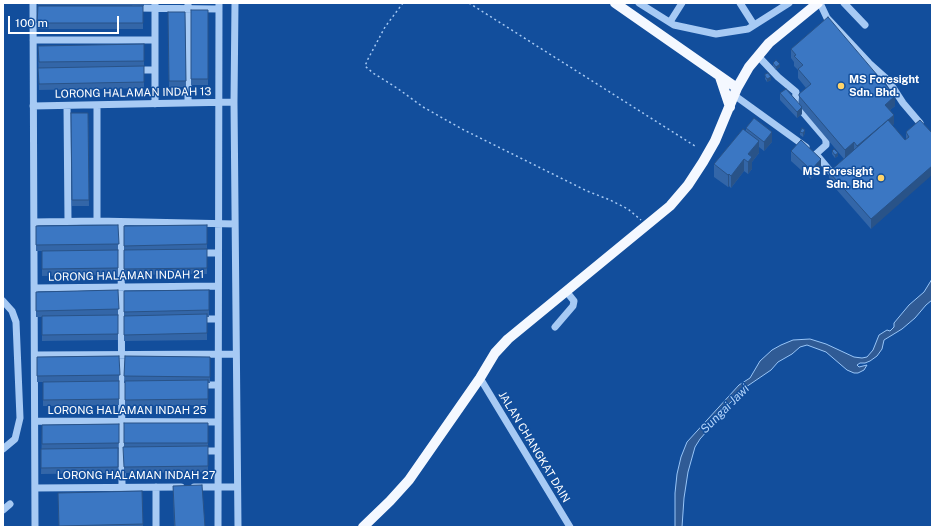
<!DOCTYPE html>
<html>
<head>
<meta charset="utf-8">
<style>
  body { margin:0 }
  #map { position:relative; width:935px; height:530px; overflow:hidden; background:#124e9c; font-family:"Public Sans",sans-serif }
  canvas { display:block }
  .frame { position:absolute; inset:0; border:4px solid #fff; pointer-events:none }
  .scale { position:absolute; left:8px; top:16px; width:111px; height:18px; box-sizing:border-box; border:2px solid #fff; border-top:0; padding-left:5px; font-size:12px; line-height:14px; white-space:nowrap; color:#fff; -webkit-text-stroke:3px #124e9c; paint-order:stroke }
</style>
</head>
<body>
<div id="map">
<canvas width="935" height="530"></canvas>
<div class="frame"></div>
<div class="scale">100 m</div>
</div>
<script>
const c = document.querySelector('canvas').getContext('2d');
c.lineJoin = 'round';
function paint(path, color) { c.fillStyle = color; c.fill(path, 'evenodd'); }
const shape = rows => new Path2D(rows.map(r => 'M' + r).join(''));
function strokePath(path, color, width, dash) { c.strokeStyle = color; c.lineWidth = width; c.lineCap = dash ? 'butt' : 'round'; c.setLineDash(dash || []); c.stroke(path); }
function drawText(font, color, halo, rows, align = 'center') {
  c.font = font + ' "Public Sans",sans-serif'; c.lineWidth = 3; c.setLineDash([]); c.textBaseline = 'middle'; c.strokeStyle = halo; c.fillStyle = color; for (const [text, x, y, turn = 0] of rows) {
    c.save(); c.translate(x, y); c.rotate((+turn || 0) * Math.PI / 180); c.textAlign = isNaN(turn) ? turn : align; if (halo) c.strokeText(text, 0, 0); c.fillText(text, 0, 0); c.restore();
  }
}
const water = shape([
  [932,279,932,300,926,305,915,318,902,329,884,340,882,349,877,356,870,361,865,363,860,363,857,365,859,367,867,365,864,370,858,373,854,373,847,370,826,352,807,345,800,347,792,354,778,362,771,370,746,387,741,393,721,411,722,414,700,439,695,447,688,472,684,498,682,527,675,527,675,493,677,474,681,457,687,442,739,385,750,378,760,361,772,350,781,345,793,340,810,339,826,344,854,357,862,358,867,357,873,350,879,335,887,330,890,331,894,327,894,323,909,305,924,292,932,279]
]);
const path = shape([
  [403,3,385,27,368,59,365,66,373,73,397,88,423,107,462,129,587,191,610,200,628,209,641,220],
  [469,3,695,146]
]);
const minor = shape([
  [33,3,35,527],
  [155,3,155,104],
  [188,3,188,103],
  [235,3,234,102,238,527],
  [639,3,674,25,716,34,748,29,789,3],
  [740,3,754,25],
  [820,3,827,18,869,63,888,80,903,103,920,123],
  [844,3,865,25],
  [135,8,219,9],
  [670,22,682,3],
  [33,40,155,40],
  [758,56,778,77,796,92,795,103,825,138,826,141,826,145,816,154],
  [135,70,155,70],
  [734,95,806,147],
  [33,106,234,102],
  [67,106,68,221],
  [816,154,831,172],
  [97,221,97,105],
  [34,222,97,221,235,224],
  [121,222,122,487],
  [199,253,218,253],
  [35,288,218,286],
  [3,301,12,311,16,322,20,418,15,439,3,449],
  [199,319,218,319],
  [555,327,573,306,574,301,566,291],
  [35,355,236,354],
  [480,378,570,527],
  [199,385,218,385],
  [35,421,218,422],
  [199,451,218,451],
  [156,487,156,527],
  [194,487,237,487],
  [35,488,181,487],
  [3,510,10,504],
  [218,527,219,3]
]);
const major = shape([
  [615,3,737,88],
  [720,77,730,107],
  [363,527,390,501,409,480,480,378,495,353,508,339,670,206,688,185,703,162,715,141,737,88,749,67,769,43,818,3]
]);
const wall = shape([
  [38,3,144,3,144,6,38,5],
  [38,6,143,6,143,29,37,29],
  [191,10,208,10,208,85,191,85],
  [168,12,185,12,186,87,169,87],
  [144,44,144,88,39,90,38,46],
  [791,49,895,106,890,110,894,124,892,125,905,140,906,139,906,132,920,120,871,229,829,181,829,172,844,159,802,109,802,114,797,118,780,100,780,93,799,104,799,94,806,88,798,78,798,70,794,66,794,62,791,58],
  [773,63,780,67,776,70,773,66],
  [765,76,771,80,767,82,765,79],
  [71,113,88,113,89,206,72,206],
  [746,128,772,142,764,151,759,147,759,153,752,162,752,169,748,174,744,171,731,188,729,186,728,187,714,177,714,164,746,131],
  [800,132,805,133,803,137,800,135],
  [791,151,821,168,811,179,791,161],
  [832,151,838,156,835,158,832,154],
  [118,225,118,275,42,276,42,251,36,251,36,226],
  [207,225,207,274,124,275,124,226],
  [118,290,118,340,42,341,42,317,36,317,36,292],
  [209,290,209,317,207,317,207,340,124,341,124,291],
  [119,356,119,405,43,406,43,382,37,382,37,357],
  [125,356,210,357,210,383,208,383,208,405,125,406,125,383,124,383],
  [124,423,208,423,208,472,124,473],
  [119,424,118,473,41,474,42,425],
  [173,486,205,527,174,527],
  [142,491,143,527,59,527,58,493]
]);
const shadedWall = shape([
  [780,64,780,67,776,70,776,67],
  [771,77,771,80,767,82,767,79],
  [895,96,895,106,885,114,885,105],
  [802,107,802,114,797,118,797,112],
  [894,115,894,124,857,155,857,146],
  [805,130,805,133,803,137,803,133],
  [772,132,772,142,764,151,764,142],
  [759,141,759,153,752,162,752,169,748,174,748,154],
  [854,142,854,152,845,159,845,150],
  [838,153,838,156,835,158,835,155],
  [744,159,744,171,731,188,731,176],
  [821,159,821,168,811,179,811,170],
  [932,166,932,175,871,229,871,219],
  [729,174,729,186,728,187,728,175]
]);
const building = shape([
  [38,6,143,6,143,23,37,23,38,6],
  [191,10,208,10,208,79,191,79,191,10],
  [168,12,185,12,186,81,169,81,168,12],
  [828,17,895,96,885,105,894,115,857,146,854,142,845,150,799,96,799,94,811,84,798,69,803,65,794,56,796,55,791,49,828,17],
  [144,44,144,61,39,62,38,46,144,44],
  [776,60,780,64,776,67,773,63,776,60],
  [144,66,144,82,39,84,38,68,144,66],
  [768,73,771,77,767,79,765,76,765,74,768,73],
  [786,89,802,107,797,112,780,93,786,89],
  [71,113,88,113,89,200,72,200,71,113],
  [754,118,772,132,764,142,746,128,754,118],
  [888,120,905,140,909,137,906,132,920,120,932,133,932,166,871,219,829,172,888,120],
  [802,128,805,130,803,133,800,132,802,128],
  [743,129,759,141,748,154,752,157,748,162,744,159,731,176,729,174,728,175,714,164,743,129],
  [801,140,821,159,811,170,791,151,801,140],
  [834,149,838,153,835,155,832,151,834,149],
  [118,225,119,244,36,245,36,226,118,225],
  [207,225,207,244,124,246,124,226,207,225],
  [207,249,207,268,124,269,124,250,207,249],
  [118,250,118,268,42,269,42,251,118,250],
  [118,290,119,309,36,311,36,292,118,290],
  [209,290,209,310,124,312,124,291,209,290],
  [207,314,207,333,124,335,124,316,207,314],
  [118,315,118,334,42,335,42,316,118,315],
  [119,356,120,375,37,376,37,357,119,356],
  [125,356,210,357,210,377,124,376,125,356],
  [208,380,208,399,125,400,125,381,208,380],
  [119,381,119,399,43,400,43,382,119,381],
  [124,423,208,423,208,443,124,443,124,423],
  [119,424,119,443,42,444,42,425,119,424],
  [208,446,208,466,124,467,123,447,208,446],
  [118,448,118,467,41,468,41,449,118,448],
  [202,485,205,527,175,527,173,486,202,485],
  [142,491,143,524,59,526,58,493,142,491]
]);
const markers = [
  [841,86,4,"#ffd46a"],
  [881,178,4,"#ffd46a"]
];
const poiNames = [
  ["MS Foresight",849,80],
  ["Sdn. Bhd.",849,93],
  ["MS Foresight",873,172,"right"],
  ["Sdn. Bhd",873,185,"right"]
];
const streetNames = [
  ["LORONG HALAMAN INDAH 13",133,93,-1],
  ["LORONG HALAMAN INDAH 21",126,276,-1],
  ["LORONG HALAMAN INDAH 25",127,411],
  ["JALAN CHANGKAT DAIN",534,447,59],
  ["LORONG HALAMAN INDAH 27",136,476]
];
const waterNames = [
  ["Sungai Jawi",725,409,-45]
];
paint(water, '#305b95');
strokePath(water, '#98c5f7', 1);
strokePath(path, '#a7caf4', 1.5, [2, 3]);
strokePath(minor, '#a7caf4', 7);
strokePath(major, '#f4f8ff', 10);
paint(wall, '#3366a8');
paint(shadedWall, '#295388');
paint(building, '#3b77c3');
strokePath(building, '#295388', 1);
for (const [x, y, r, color] of markers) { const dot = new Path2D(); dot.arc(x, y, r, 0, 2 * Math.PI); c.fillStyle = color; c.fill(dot); strokePath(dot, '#124e9c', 1.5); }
drawText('bold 11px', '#fff', '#124e9c', poiNames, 'left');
drawText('11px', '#fff', '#124e9c', streetNames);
drawText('italic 12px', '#b3d4fb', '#124e9c', waterNames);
</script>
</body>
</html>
